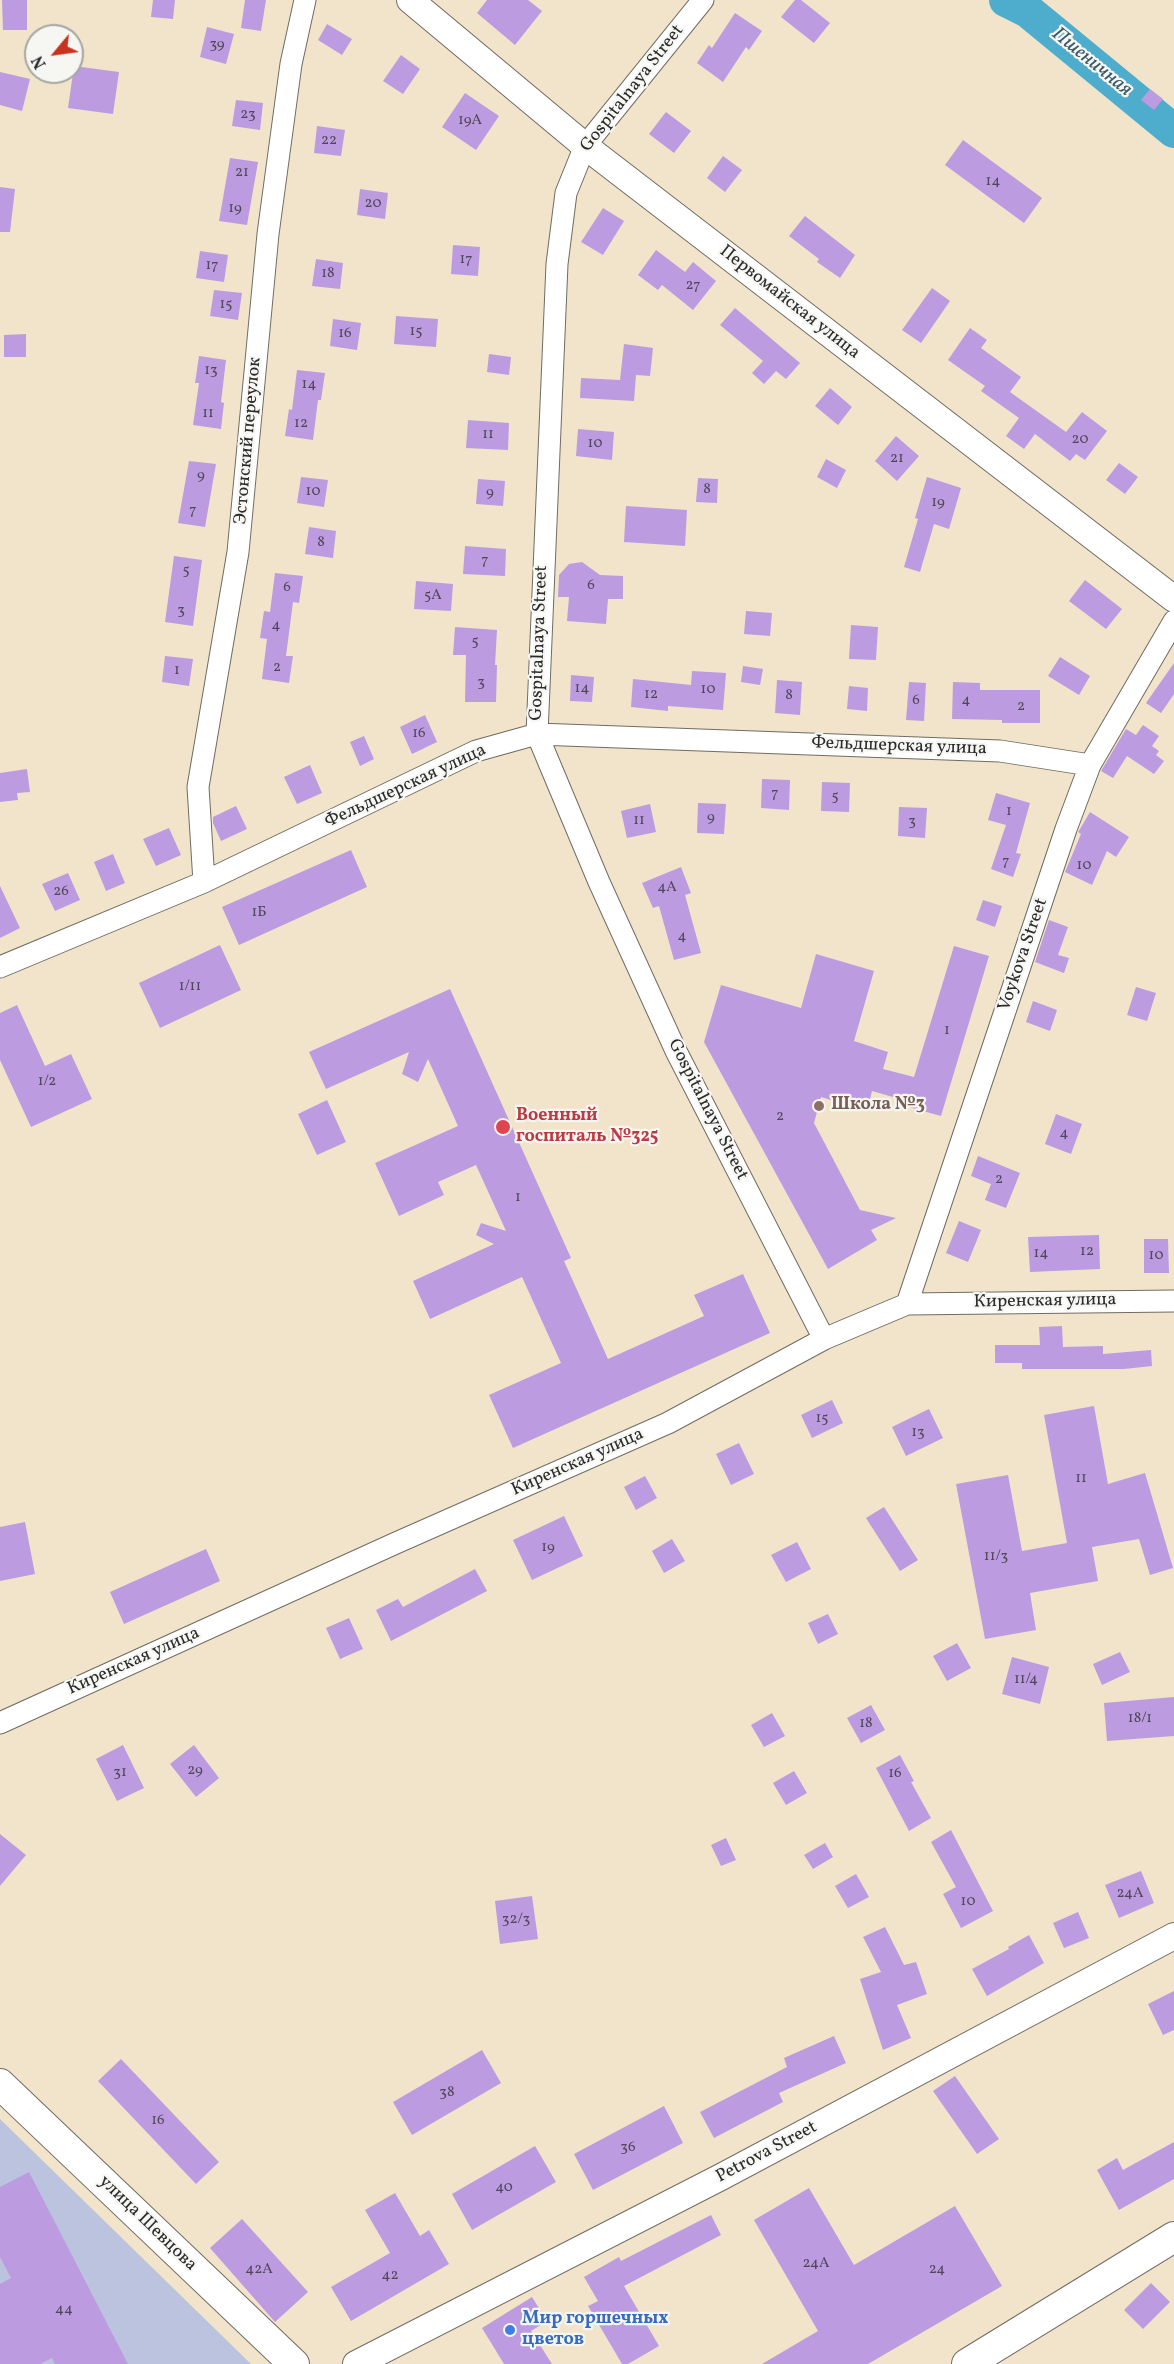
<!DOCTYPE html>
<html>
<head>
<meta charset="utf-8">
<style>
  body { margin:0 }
  #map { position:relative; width:1174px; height:2364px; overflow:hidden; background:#f1e4cb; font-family:Vollkorn,serif }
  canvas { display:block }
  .north { position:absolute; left:24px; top:24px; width:60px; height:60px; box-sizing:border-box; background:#f6f6f2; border:2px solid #a5a5a2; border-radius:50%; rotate:241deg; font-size:16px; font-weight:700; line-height:24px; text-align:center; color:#2b2b2b }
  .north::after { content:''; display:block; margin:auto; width:21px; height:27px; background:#c8321e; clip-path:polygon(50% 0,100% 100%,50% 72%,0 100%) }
</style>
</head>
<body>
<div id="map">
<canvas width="1174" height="2364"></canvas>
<div class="north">N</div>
</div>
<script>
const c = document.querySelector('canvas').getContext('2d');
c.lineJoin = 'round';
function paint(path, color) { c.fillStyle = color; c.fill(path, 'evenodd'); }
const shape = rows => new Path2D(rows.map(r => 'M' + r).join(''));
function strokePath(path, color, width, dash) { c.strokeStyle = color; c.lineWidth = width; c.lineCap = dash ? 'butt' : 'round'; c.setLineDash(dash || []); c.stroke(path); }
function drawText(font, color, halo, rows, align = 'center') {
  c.font = font + ' Vollkorn,serif'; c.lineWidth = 4.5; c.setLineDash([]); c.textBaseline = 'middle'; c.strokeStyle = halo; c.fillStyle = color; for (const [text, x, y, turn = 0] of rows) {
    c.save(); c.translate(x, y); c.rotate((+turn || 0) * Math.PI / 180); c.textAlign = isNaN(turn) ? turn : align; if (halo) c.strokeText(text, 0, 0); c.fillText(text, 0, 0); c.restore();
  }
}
const industrial = shape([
  [0,2119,251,2364,0,2364]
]);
const river = shape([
  [1006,0,1028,11,1174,131]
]);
const building = shape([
  [2,0,27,0,27,30,3,30],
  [153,0,175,0,173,19,151,17],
  [245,0,266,0,261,31,241,28],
  [487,0,528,0,542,11,515,45,477,13],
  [795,0,801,0,830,23,814,43,781,17],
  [735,13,762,31,749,50,746,47,723,82,697,63,709,45,712,48],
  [327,24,352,39,342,55,318,40],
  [207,27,234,34,226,64,200,57],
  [401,55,420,69,403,94,383,81],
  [74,66,119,72,113,114,68,108],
  [0,72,30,79,22,111,0,105],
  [1150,89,1163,99,1154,110,1141,100],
  [465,93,499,116,476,150,442,127],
  [236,100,263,103,260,130,232,126],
  [666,112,691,131,674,153,649,134],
  [317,126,345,130,341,156,314,153],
  [963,140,1042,198,1024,223,945,165],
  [723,156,742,170,725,192,707,178],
  [230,158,258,162,247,225,219,221],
  [0,187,15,189,10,232,0,232],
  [360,189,388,193,385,219,357,215],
  [603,208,624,221,603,255,581,242],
  [805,216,855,255,840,278,817,262,819,259,789,236],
  [453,245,480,247,478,276,451,274],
  [656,250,685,272,693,262,716,281,693,310,662,285,658,290,638,275],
  [200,251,228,255,224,282,196,278],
  [316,259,343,263,340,289,312,286],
  [932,288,950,301,921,343,902,330],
  [214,290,242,293,238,320,210,316],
  [735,308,800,363,786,379,776,371,764,384,752,373,763,361,720,325],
  [396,316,438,319,436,347,394,344],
  [333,319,361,323,357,350,330,346],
  [970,328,987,340,981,348,1021,377,1010,392,1066,432,1082,412,1107,431,1085,460,1076,454,1070,461,1035,434,1024,449,1006,436,1019,418,981,391,985,386,948,360],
  [26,334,26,357,4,357,4,335],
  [624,344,653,348,650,376,636,375,634,401,580,398,581,378,620,380],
  [489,354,511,357,509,375,487,372],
  [199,356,226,360,221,402,224,403,221,429,193,425,199,383,195,383],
  [297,370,325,373,321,400,318,400,313,440,285,436,289,409,292,410],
  [830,388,852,407,838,425,815,406],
  [468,420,509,423,508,450,466,448],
  [578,429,614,432,612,460,576,456],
  [896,436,919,456,897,481,875,461],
  [826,459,846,470,837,488,817,477],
  [189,461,216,464,205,527,178,523],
  [1119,463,1138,477,1125,494,1106,480],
  [301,477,328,480,324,507,297,503],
  [927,477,961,488,949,529,934,524,920,572,904,567,918,519,915,518],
  [698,478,718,479,717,503,696,502],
  [478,479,505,481,503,506,476,504],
  [626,506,687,510,685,546,624,542],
  [309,527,336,531,333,558,305,554],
  [465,546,506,549,505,576,463,574],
  [174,556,202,560,193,626,165,622],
  [582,562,600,575,623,576,623,599,608,599,606,624,567,621,569,597,558,597,559,575,569,564],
  [275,573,303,576,299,603,293,602,286,656,293,656,289,683,262,679,267,639,260,638,264,611,270,612],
  [1085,580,1122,609,1106,629,1069,601],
  [416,581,453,584,451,611,414,609],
  [746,611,772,613,770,636,744,634],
  [851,625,878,627,876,660,849,659],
  [455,627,497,630,495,665,497,665,496,702,465,702,466,655,453,655],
  [165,656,193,659,189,686,162,682],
  [1060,657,1090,676,1079,695,1048,676],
  [1174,663,1174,694,1161,713,1146,703],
  [743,666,763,669,760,685,741,682],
  [692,671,726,673,723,710,668,706,668,711,631,707,633,679,691,685],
  [571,675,594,677,592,702,570,701],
  [777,680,802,682,800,715,775,713],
  [909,682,926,683,924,721,906,720],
  [953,682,980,683,980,690,1040,690,1040,723,1002,723,1002,720,952,719],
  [849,686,868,688,867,711,847,709],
  [425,715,437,742,412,754,400,727],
  [1143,725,1159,736,1152,746,1159,751,1156,755,1164,761,1154,774,1127,756,1113,778,1101,771,1126,729,1136,735],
  [364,736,374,759,360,766,350,742],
  [310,765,322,793,297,804,284,777],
  [27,769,30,792,17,793,18,800,0,802,0,773],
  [762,779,790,780,789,810,761,808],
  [822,782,850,783,849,812,821,811],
  [996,793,1030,803,1016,853,1021,854,1013,877,991,869,1006,825,988,820],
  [698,803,726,804,724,834,697,833],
  [650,804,656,832,627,838,621,811],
  [236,806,247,829,221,841,213,823,213,817],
  [899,807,927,808,925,838,898,836],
  [1090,812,1129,837,1116,857,1107,851,1092,885,1065,872,1081,834,1078,832,1080,829],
  [169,828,181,855,156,866,143,839],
  [351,850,367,887,239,945,222,907],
  [113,854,125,883,106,891,94,862],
  [681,867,691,893,685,895,701,953,674,960,659,906,653,908,642,883],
  [68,873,80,900,55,911,42,884],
  [0,886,20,928,0,938],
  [983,900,1002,906,995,927,976,920],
  [1049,920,1068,927,1058,955,1069,958,1064,973,1035,962],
  [220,945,241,990,160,1028,139,983],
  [954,946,989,956,941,1116,905,1106,907,1101,872,1091,867,1111,821,1097,814,1123,860,1210,896,1218,871,1230,877,1240,828,1269,704,1042,721,985,801,1008,816,954,874,971,854,1041,888,1052,883,1069,914,1077],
  [1136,987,1156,993,1147,1021,1127,1015],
  [450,989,571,1258,564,1261,608,1359,704,1316,694,1295,743,1274,770,1333,513,1448,489,1395,561,1363,522,1277,430,1319,413,1281,494,1244,476,1235,481,1223,506,1231,476,1165,438,1182,444,1195,399,1216,375,1163,458,1126,428,1059,418,1082,402,1074,409,1052,326,1089,309,1052],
  [1033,1001,1057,1010,1050,1031,1026,1022],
  [17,1005,45,1066,71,1054,92,1099,31,1127,0,1060,0,1013],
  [327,1100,346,1142,317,1155,298,1114],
  [1056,1114,1082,1124,1071,1154,1045,1144],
  [978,1156,1020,1173,1006,1208,985,1200,991,1184,971,1176],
  [959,1221,981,1230,968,1262,946,1253],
  [1099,1235,1100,1269,1030,1272,1028,1237],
  [1144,1239,1168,1239,1169,1273,1144,1273],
  [1062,1326,1063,1347,1103,1346,1103,1354,1151,1350,1152,1366,1124,1369,1022,1369,1022,1363,995,1363,995,1345,1040,1345,1039,1327],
  [832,1400,843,1423,812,1438,801,1415],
  [1094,1406,1108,1484,1145,1473,1173,1568,1150,1575,1139,1539,1092,1547,1098,1581,1030,1593,1036,1630,985,1639,956,1484,1008,1475,1022,1551,1067,1543,1044,1415],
  [929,1409,943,1438,906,1456,892,1427],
  [739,1443,754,1474,731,1485,716,1454],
  [645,1476,657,1498,636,1510,624,1487],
  [884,1507,918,1560,900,1571,866,1518],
  [564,1516,583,1556,532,1580,513,1540],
  [25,1522,35,1574,0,1581,0,1527],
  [672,1539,685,1561,664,1573,652,1551],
  [797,1542,811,1569,786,1582,771,1555],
  [206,1549,220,1581,124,1624,110,1592],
  [475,1569,487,1591,391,1641,376,1610,398,1599,403,1607],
  [828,1614,838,1634,818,1644,808,1623],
  [349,1618,363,1649,340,1659,326,1628],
  [957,1643,971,1668,947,1681,933,1656],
  [1120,1652,1130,1672,1102,1685,1093,1664],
  [1012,1657,1049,1667,1040,1704,1002,1694],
  [1174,1697,1174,1736,1107,1741,1104,1703],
  [871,1705,885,1730,861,1743,847,1718],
  [772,1713,785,1736,764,1747,751,1725],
  [123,1745,144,1788,117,1801,96,1759],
  [194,1745,219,1778,196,1797,170,1764],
  [900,1755,914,1781,911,1782,931,1818,909,1831,876,1768],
  [794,1771,807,1793,786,1805,773,1783],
  [951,1830,993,1911,961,1928,943,1894,956,1887,931,1842],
  [0,1834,26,1855,0,1886],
  [726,1838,736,1860,721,1866,711,1845],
  [825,1843,833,1857,813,1869,804,1855],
  [1141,1871,1154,1903,1119,1918,1105,1885],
  [856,1874,869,1897,848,1908,835,1886],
  [532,1896,538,1939,500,1944,495,1901],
  [1078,1912,1089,1938,1064,1948,1053,1923],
  [885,1927,904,1965,916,1962,927,1994,897,2005,911,2038,883,2050,860,1979,881,1972,863,1937],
  [1029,1935,1044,1963,987,1996,972,1969,1009,1949,1008,1947],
  [1174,1991,1174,2030,1163,2035,1148,2004],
  [834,2036,846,2063,779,2093,783,2102,714,2138,700,2112,787,2067,784,2058],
  [482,2050,501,2083,412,2135,393,2102],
  [121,2059,219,2162,196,2184,98,2081],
  [955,2076,999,2139,977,2154,933,2091],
  [664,2106,683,2143,593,2190,574,2154],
  [1174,2142,1174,2179,1119,2210,1097,2170,1117,2158,1123,2170],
  [535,2146,556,2182,472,2230,452,2194],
  [29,2172,128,2364,55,2364,52,2358,40,2364,0,2364,0,2284,11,2278,0,2257,0,2187],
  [809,2188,854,2265,955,2206,1002,2286,868,2364,762,2364,818,2331,754,2220],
  [395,2193,420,2236,429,2230,449,2264,351,2321,331,2287,390,2253,365,2210],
  [711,2215,721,2235,624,2286,659,2346,628,2364,622,2364,588,2306,598,2301,584,2277,619,2257,621,2261],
  [242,2219,308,2292,275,2322,210,2248],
  [1151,2283,1170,2302,1143,2329,1124,2310],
  [532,2297,547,2321,531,2331,552,2364,504,2364,482,2328]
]);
const minor = shape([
  [703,0,585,146,566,193,557,264,537,734,599,882,676,1051,824,1339],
  [204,882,198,787,238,552,268,234,291,64,305,0],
  [0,967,204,882,476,751,537,734,1000,751,1090,765],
  [907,1304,1066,829,1090,765,1174,621],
  [0,1723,396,1543,668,1423,824,1339,907,1304,1174,1301]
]);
const tertiary = shape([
  [410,0,585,146,1174,599],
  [356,2364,721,2177,1174,1936]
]);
const secondary = shape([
  [0,2084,294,2364],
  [967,2364,1174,2237]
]);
const markers = [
  [819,1106,6,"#8d6e63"],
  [503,1127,8,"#e0444e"],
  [510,2330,6,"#3f7fe0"]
];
const numberNames = [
  ["39",217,45],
  ["23",248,115],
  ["19А",470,121],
  ["22",329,141],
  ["21",242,173],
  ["14",993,182],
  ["20",373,204],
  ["19",235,209],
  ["17",466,260],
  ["17",212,266],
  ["18",328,274],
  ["27",693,286],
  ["15",226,305],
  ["15",416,332],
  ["16",345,334],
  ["13",211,371],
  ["14",309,385],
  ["11",208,414],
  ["12",301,424],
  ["11",488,435],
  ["20",1080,440],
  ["10",595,444],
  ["21",897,459],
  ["9",201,476],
  ["8",707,490],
  ["10",313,492],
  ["9",490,493],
  ["19",938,503],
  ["7",193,511],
  ["8",321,543],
  ["7",485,561],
  ["5",186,571],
  ["6",591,586],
  ["6",287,588],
  ["5А",433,596],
  ["3",181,611],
  ["4",276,626],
  ["5",475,642],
  ["2",277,668],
  ["1",177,671],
  ["3",481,683],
  ["14",582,689],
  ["10",708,690],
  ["12",651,695],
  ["8",789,696],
  ["6",916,701],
  ["4",966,701],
  ["2",1021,707],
  ["16",419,734],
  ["7",775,794],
  ["5",835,797],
  ["1",1009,812],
  ["9",711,818],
  ["11",639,821],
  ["3",912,822],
  ["7",1006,862],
  ["10",1084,866],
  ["4А",667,888],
  ["26",61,892],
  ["1Б",259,913],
  ["4",682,937],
  ["1/11",190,987],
  ["1",947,1031],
  ["1/2",47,1082],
  ["2",780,1117],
  ["4",1064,1134],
  ["2",999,1180],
  ["1",518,1198],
  ["12",1087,1252],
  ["14",1041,1254],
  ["10",1156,1256],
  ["15",822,1419],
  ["13",918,1433],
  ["11",1081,1479],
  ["19",548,1548],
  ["11/3",996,1557],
  ["11/4",1026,1680],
  ["18/1",1140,1719],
  ["18",866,1724],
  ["29",195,1771],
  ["31",120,1773],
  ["16",895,1774],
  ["24А",1130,1894],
  ["10",968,1902],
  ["32/3",516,1920],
  ["38",447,2093],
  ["16",158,2121],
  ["36",628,2148],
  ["40",504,2188],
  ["24А",816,2264],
  ["42А",259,2270],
  ["24",937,2270],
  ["42",390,2276],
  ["44",64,2310]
];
const streetNames = [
  ["Gospitalnaya Street",633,89,-52],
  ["Первомайская улица",789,303,38],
  ["Эстонский переулок",249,441,-85],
  ["Gospitalnaya Street",540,643,-88],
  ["Фельдшерская улица",899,747,2],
  ["Фельдшерская улица",406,787,-25],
  ["Voykova Street",1024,955,-71],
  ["Gospitalnaya Street",707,1110,63],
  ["Киренская улица",1045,1302,-1],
  ["Киренская улица",578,1463,-24],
  ["Киренская улица",134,1662,-24],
  ["Petrova Street",767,2153,-28],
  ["улица Шевцова",147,2224,44]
];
const educationNames = [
  ["Школа №3",831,1106]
];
const healthNames = [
  ["Военный",516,1117],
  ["госпиталь №325",516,1138]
];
const shopNames = [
  ["Мир горшечных",522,2320],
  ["цветов",522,2341]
];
const waterNames = [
  ["Пшеничная",1091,63,39]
];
paint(industrial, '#bbc3de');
strokePath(river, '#4eadcd', 34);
paint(building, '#bd9be0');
strokePath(minor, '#706c63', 23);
strokePath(tertiary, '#706c63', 28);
strokePath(secondary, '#706c63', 32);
strokePath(minor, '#fff', 21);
strokePath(tertiary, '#fff', 26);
strokePath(secondary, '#fff', 30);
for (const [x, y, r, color] of markers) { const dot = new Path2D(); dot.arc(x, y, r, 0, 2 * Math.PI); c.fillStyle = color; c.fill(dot); strokePath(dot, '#f6f6f2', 2); }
drawText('15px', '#504758', null, numberNames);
drawText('18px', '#2b2b2b', '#f6f6f2', streetNames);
drawText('bold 18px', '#785e54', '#f6f6f2', educationNames, 'left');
drawText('bold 18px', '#be3a42', '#f6f6f2', healthNames, 'left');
drawText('bold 18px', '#366cbe', '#f6f6f2', shopNames, 'left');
drawText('italic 20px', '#375864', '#f6f6f2', waterNames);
</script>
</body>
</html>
